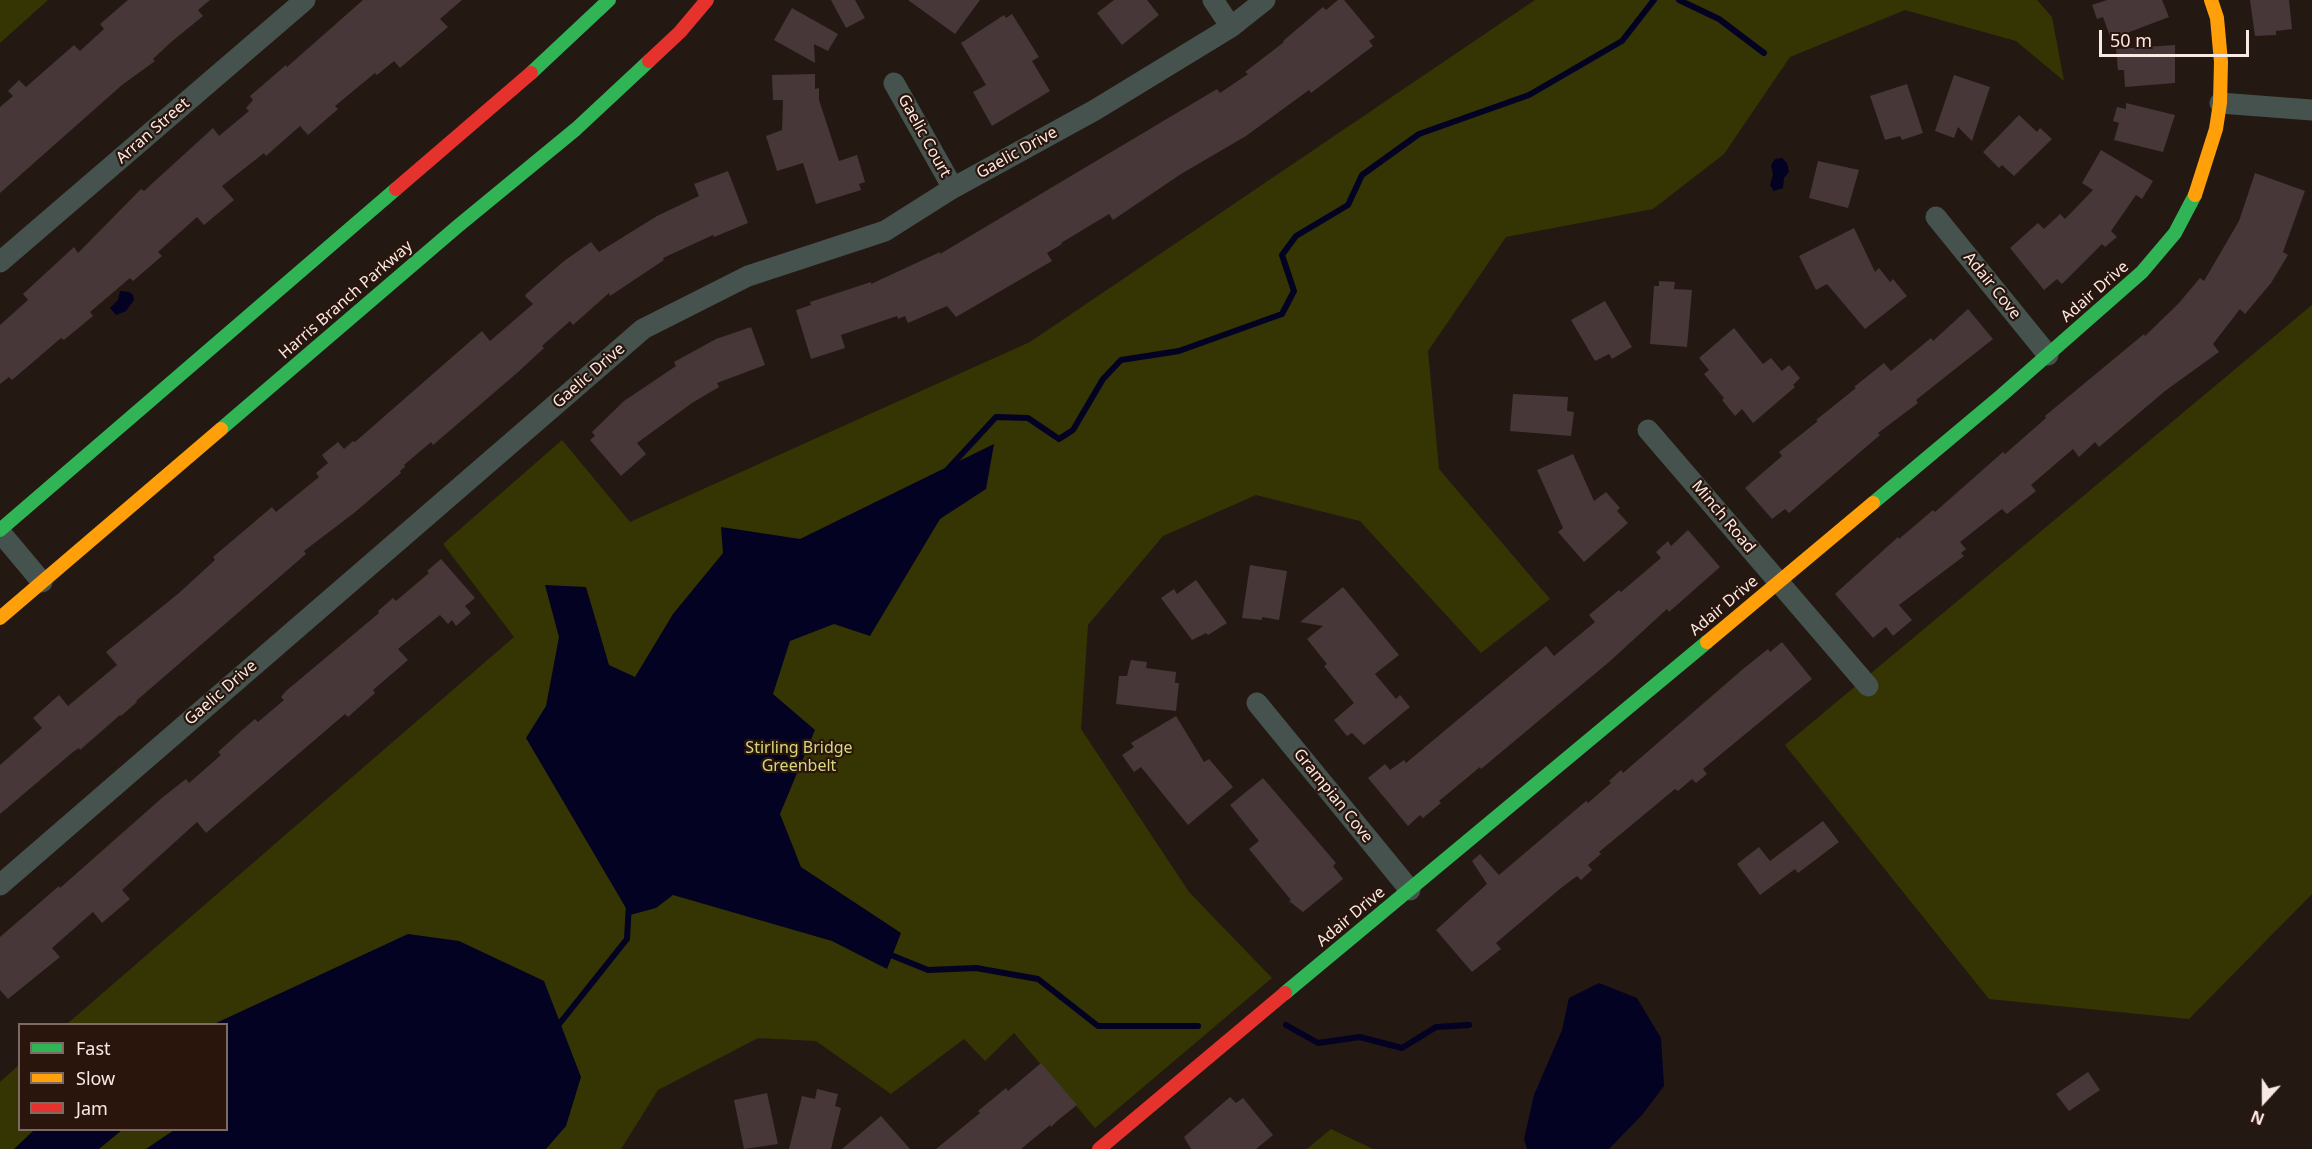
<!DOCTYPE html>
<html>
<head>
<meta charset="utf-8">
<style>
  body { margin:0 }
  #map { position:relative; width:2312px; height:1149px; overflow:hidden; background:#241813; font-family:"Noto Sans",sans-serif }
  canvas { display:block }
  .legend { position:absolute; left:18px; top:1023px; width:210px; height:108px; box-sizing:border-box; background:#2a150d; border:2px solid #7d6a63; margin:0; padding:8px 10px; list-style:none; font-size:18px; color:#f9e9e3 }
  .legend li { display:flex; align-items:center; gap:12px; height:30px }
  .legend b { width:30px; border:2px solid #7d6a63 }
  .north { position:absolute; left:2234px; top:1071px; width:60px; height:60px; -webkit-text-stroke:4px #2a150d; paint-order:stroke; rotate:201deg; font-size:16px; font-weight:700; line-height:24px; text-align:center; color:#f9e9e3 }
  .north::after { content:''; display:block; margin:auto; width:21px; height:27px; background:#f9e9e3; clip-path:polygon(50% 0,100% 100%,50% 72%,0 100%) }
  .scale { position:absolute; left:2099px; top:30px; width:150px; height:27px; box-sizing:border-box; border:3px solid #f9e9e3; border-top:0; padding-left:8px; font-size:18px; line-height:21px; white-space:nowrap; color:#f9e9e3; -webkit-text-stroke:4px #2a150d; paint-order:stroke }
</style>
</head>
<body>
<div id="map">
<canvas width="2312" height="1149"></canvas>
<ul class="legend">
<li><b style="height:8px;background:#30b455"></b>Fast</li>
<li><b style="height:8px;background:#ff9f0a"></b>Slow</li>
<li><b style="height:8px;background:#e5322d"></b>Jam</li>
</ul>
<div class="north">N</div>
<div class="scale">50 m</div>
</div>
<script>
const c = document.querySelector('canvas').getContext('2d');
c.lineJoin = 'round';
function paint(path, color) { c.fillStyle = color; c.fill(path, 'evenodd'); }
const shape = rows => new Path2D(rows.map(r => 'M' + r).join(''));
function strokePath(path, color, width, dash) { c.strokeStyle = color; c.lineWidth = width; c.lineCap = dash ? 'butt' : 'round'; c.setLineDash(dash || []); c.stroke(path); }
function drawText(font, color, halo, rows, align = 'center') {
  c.font = font + ' "Noto Sans",sans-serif'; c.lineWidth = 4.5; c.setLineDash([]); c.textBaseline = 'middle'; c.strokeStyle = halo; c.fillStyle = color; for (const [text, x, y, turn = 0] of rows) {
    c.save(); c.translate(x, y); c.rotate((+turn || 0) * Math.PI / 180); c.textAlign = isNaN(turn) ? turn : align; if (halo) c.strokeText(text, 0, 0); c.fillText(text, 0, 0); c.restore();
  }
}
const green = shape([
  [0,0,48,0,0,43],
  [1535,0,2037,0,2052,17,2064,81,2016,41,1905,10,1790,57,1724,154,1653,209,1506,237,1428,351,1439,469,1550,599,1481,653,1360,521,1256,495,1163,536,1088,625,1081,729,1189,892,1272,978,1095,1128,1014,1033,985,1061,964,1039,891,1094,816,1041,758,1038,658,1090,621,1149,0,1149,0,1082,19,1065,20,1130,226,1130,226,1024,67,1024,514,637,443,544,562,440,630,522,1030,342],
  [2312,305,2312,894,2189,1019,1989,999,1785,745],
  [1331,1129,1373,1149,1307,1149]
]);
const water = shape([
  [1782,158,1787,163,1789,172,1784,178,1783,188,1774,191,1770,185,1773,175,1771,165,1775,159],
  [120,291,129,292,133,295,134,300,126,311,116,315,110,308,118,300],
  [994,444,986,489,940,519,870,636,834,624,790,641,773,694,815,730,780,814,801,867,901,933,887,969,832,941,673,895,656,908,630,915,526,738,546,706,559,637,545,585,586,587,609,665,635,677,673,614,723,553,721,527,800,539],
  [408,934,459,941,544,981,581,1077,566,1126,546,1149,146,1149,174,1130,226,1130,226,1024,214,1024],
  [1599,983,1637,998,1661,1038,1664,1086,1642,1115,1609,1149,1527,1149,1524,1139,1534,1095,1562,1030,1569,998],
  [34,1130,122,1130,99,1149,14,1149]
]);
const stream = shape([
  [1679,0,1719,19,1764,53],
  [947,470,996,417,1028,418,1059,439,1073,430,1103,379,1121,360,1179,351,1282,314,1294,291,1282,255,1296,236,1348,205,1362,175,1419,134,1529,95,1622,41,1654,0],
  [886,953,928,970,976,968,1038,979,1098,1026,1198,1026],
  [1286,1025,1318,1043,1360,1037,1402,1048,1436,1027,1469,1025],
  [556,1028,627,939,629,904]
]);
const building = shape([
  [128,0,210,0,198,10,203,16,170,43,153,59,155,61,122,85,0,193,0,107,13,96,8,91,19,80,26,87,74,45,80,51,104,29,100,24],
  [363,0,462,0,440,19,448,27,400,68,394,61,377,75,375,73,335,106,338,109,308,135,300,126,266,156,264,153,222,186,234,200,204,225,197,217,158,252,162,256,133,281,130,278,90,312,93,316,64,340,61,338,12,380,9,377,0,384,0,325,28,300,23,294,74,247,78,253,141,189,144,191,213,128,219,136,249,111,246,108,253,100,250,96,286,65,287,67],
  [831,0,855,0,865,18,846,28],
  [908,0,980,0,955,34],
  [1114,0,1147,0,1159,15,1122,45,1097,13],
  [1338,0,1344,0,1375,37,1369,41,1373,46,1311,93,1309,90,1246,136,1181,174,1113,220,1109,214,1061,243,1062,244,1047,253,1052,261,956,317,947,306,908,323,905,316,898,319,897,316,841,335,845,348,811,359,796,310,811,305,810,302,871,282,871,284,940,252,940,254,1217,89,1220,93,1248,74,1245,72,1284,42,1283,41,1323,7,1326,10],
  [2107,0,2162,0,2169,17,2111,39,2103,17,2097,19,2092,5],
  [2250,0,2289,0,2292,29,2276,31,2276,35,2255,36],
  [792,8,838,34,828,51,814,44,815,63,774,40],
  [1012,14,1039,57,1032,61,1050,91,992,126,973,92,986,85,961,43,1004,15,1006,18],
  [2175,45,2175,83,2125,87,2124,70,2118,70,2116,49],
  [815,74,815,89,819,88,819,100,839,161,857,155,865,182,859,184,861,190,816,204,803,163,777,171,766,136,782,130,783,100,773,100,772,75],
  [1954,75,1990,87,1972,141,1958,127,1954,138,1935,131],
  [1907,84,1923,133,1902,140,1900,136,1885,140,1870,96],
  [2126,103,2175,115,2163,152,2114,140,2119,123,2113,121,2117,107,2126,109],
  [2019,115,2037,132,2040,128,2052,139,2014,176,2002,165,1999,168,1983,152],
  [2101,150,2153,181,2142,199,2136,195,2111,231,2117,237,2105,247,2102,244,2062,284,2057,279,2044,290,2010,248,2038,223,2044,229,2060,214,2065,219,2093,190,2082,183],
  [1818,161,1859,170,1848,208,1809,198],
  [728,171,748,223,714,237,713,235,663,258,664,260,610,296,609,293,573,325,570,321,542,346,544,348,517,373,433,445,431,442,404,465,405,467,400,471,401,473,354,513,304,551,306,554,136,701,137,702,121,716,120,715,80,750,79,748,73,752,0,814,0,765,42,728,33,718,59,695,68,706,117,665,106,652,179,593,215,560,213,557,272,507,276,512,319,477,316,473,328,463,322,455,338,442,344,449,353,441,355,442,482,331,490,341,533,304,525,296,526,294,564,261,591,242,599,252,657,216,699,196,694,184],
  [2255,173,2305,191,2283,252,2288,255,2271,283,2245,314,2240,309,2213,344,2219,352,2165,391,2099,447,2095,442,2079,457,2073,449,2031,485,2036,491,2007,514,2002,509,1960,542,1966,549,1961,553,1964,556,1899,605,1912,620,1893,636,1886,627,1873,638,1835,594,1898,537,1899,539,1933,510,1935,512,2003,452,2005,454,2046,418,2045,416,2144,334,2145,336,2179,303,2200,278,2204,281,2239,221],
  [1854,228,1875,272,1879,268,1890,282,1893,279,1907,296,1865,329,1827,284,1816,290,1799,256],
  [1659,281,1675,282,1674,289,1692,290,1687,347,1650,344,1654,286,1659,286],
  [1605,301,1632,347,1612,359,1609,354,1595,361,1571,320],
  [1968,309,1993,339,1916,400,1918,403,1878,433,1880,435,1789,513,1785,509,1772,519,1745,488,1782,456,1779,452,1818,421,1816,420,1856,388,1854,387,1884,363,1891,371,1931,338,1933,341],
  [751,327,765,365,717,383,719,387,692,403,637,443,646,454,621,476,590,440,595,436,592,432,624,401,676,366,674,362,716,339],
  [1734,328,1763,364,1771,358,1782,371,1789,365,1800,378,1793,385,1795,387,1753,423,1742,409,1735,416,1722,400,1724,398,1704,374,1709,370,1699,358],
  [1513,394,1568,397,1567,411,1574,412,1571,436,1510,431],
  [1573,454,1594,501,1606,492,1620,508,1617,511,1628,523,1584,562,1558,532,1563,528,1537,470],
  [1688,530,1720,567,1669,612,1667,609,1609,662,1481,769,1480,767,1439,801,1441,803,1423,818,1420,815,1408,826,1368,778,1385,764,1390,770,1404,760,1406,763,1546,646,1554,656,1595,622,1589,615,1619,590,1621,592,1661,558,1656,552,1668,541,1671,546],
  [441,559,475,598,465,606,471,613,456,626,452,620,448,624,440,615,398,649,408,660,373,690,375,693,348,717,345,714,206,833,197,822,122,890,130,899,102,923,93,912,52,948,60,957,8,999,0,990,0,937,59,886,60,888,163,797,186,779,189,783,221,755,218,752,240,732,255,719,258,722,284,700,281,697,286,691,379,613,378,611,393,598,396,601,429,573,427,571],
  [1250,565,1287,571,1279,620,1262,617,1262,620,1242,618],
  [1196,580,1227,623,1208,635,1206,633,1192,640,1161,598,1174,589,1177,594],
  [1343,587,1399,655,1375,674,1396,699,1400,695,1410,707,1364,745,1352,733,1347,736,1334,720,1354,703,1324,666,1327,664,1307,639,1323,626,1300,622],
  [1782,642,1812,679,1703,769,1707,774,1696,783,1692,779,1678,791,1675,789,1599,852,1601,854,1588,865,1592,870,1581,880,1577,876,1561,888,1496,943,1501,949,1472,972,1436,930,1487,884,1472,861,1480,854,1499,875,1586,801,1588,803,1611,783,1609,781,1621,770,1623,773,1743,669,1768,649,1770,652],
  [1131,660,1147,662,1146,668,1176,672,1175,683,1179,683,1176,711,1116,704,1119,676,1127,676],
  [1176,716,1204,762,1209,759,1233,787,1188,825,1141,767,1134,772,1122,755,1134,747,1131,743],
  [1263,778,1336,863,1333,866,1343,879,1303,912,1289,901,1291,900,1249,849,1259,841,1230,805],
  [1823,821,1839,842,1798,873,1795,869,1760,895,1737,864,1759,847,1770,861],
  [1041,1063,1077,1105,1057,1121,1051,1127,1050,1125,1021,1149,936,1149,980,1113,978,1111,1006,1088,1008,1091],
  [2088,1072,2100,1090,2069,1111,2056,1094],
  [817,1089,838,1094,835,1106,841,1108,831,1149,789,1149,802,1096,815,1099],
  [767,1093,778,1144,744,1149,734,1100],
  [1230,1097,1236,1103,1243,1098,1273,1135,1256,1149,1191,1149,1184,1137],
  [881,1116,910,1149,842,1149]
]);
const street = shape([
  [1213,0,1231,27],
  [894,83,953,188],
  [2220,103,2312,110],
  [1936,217,2048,355],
  [0,262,305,0],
  [1648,430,1868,686],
  [0,532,42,582],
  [1257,703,1410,890],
  [0,885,643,329,748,276,885,231,953,188,1095,110,1231,27,1265,0]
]);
const fast = shape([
  [531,73,609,0],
  [221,429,458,226,576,129,649,61],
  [1873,503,2002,395,2142,272,2175,233,2195,195],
  [0,530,396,189],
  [1285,993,1707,642]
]);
const slow = shape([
  [2195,195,2216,129,2220,103,2221,62,2217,18,2211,0],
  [0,618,221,429],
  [1707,642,1873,503]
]);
const jam = shape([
  [649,61,680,32,707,0],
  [396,189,531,73],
  [1099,1149,1285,993]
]);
const streetNames = [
  ["Arran Street",153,131,-41],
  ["Gaelic Court",924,136,61],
  ["Gaelic Drive",1017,153,-29],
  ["Adair Cove",1992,286,51],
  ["Adair Drive",2095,292,-41],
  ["Harris Branch Parkway",346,300,-41],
  ["Gaelic Drive",589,376,-41],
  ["Minch Road",1723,517,50],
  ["Adair Drive",1724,606,-40],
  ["Gaelic Drive",221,693,-41],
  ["Grampian Cove",1333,796,51],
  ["Adair Drive",1351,917,-40]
];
const parkNames = [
  ["Stirling Bridge",799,748],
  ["Greenbelt",799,766]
];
paint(green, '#353504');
paint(water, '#030222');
strokePath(stream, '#030222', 6);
paint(building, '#473739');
strokePath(street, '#45524e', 21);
strokePath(fast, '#30b455', 14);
strokePath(slow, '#ff9f0a', 14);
strokePath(jam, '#e5322d', 14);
drawText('16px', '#f9e9e3', '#2a150d', streetNames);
drawText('16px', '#d5d97d', '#2a150d', parkNames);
</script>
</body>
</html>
